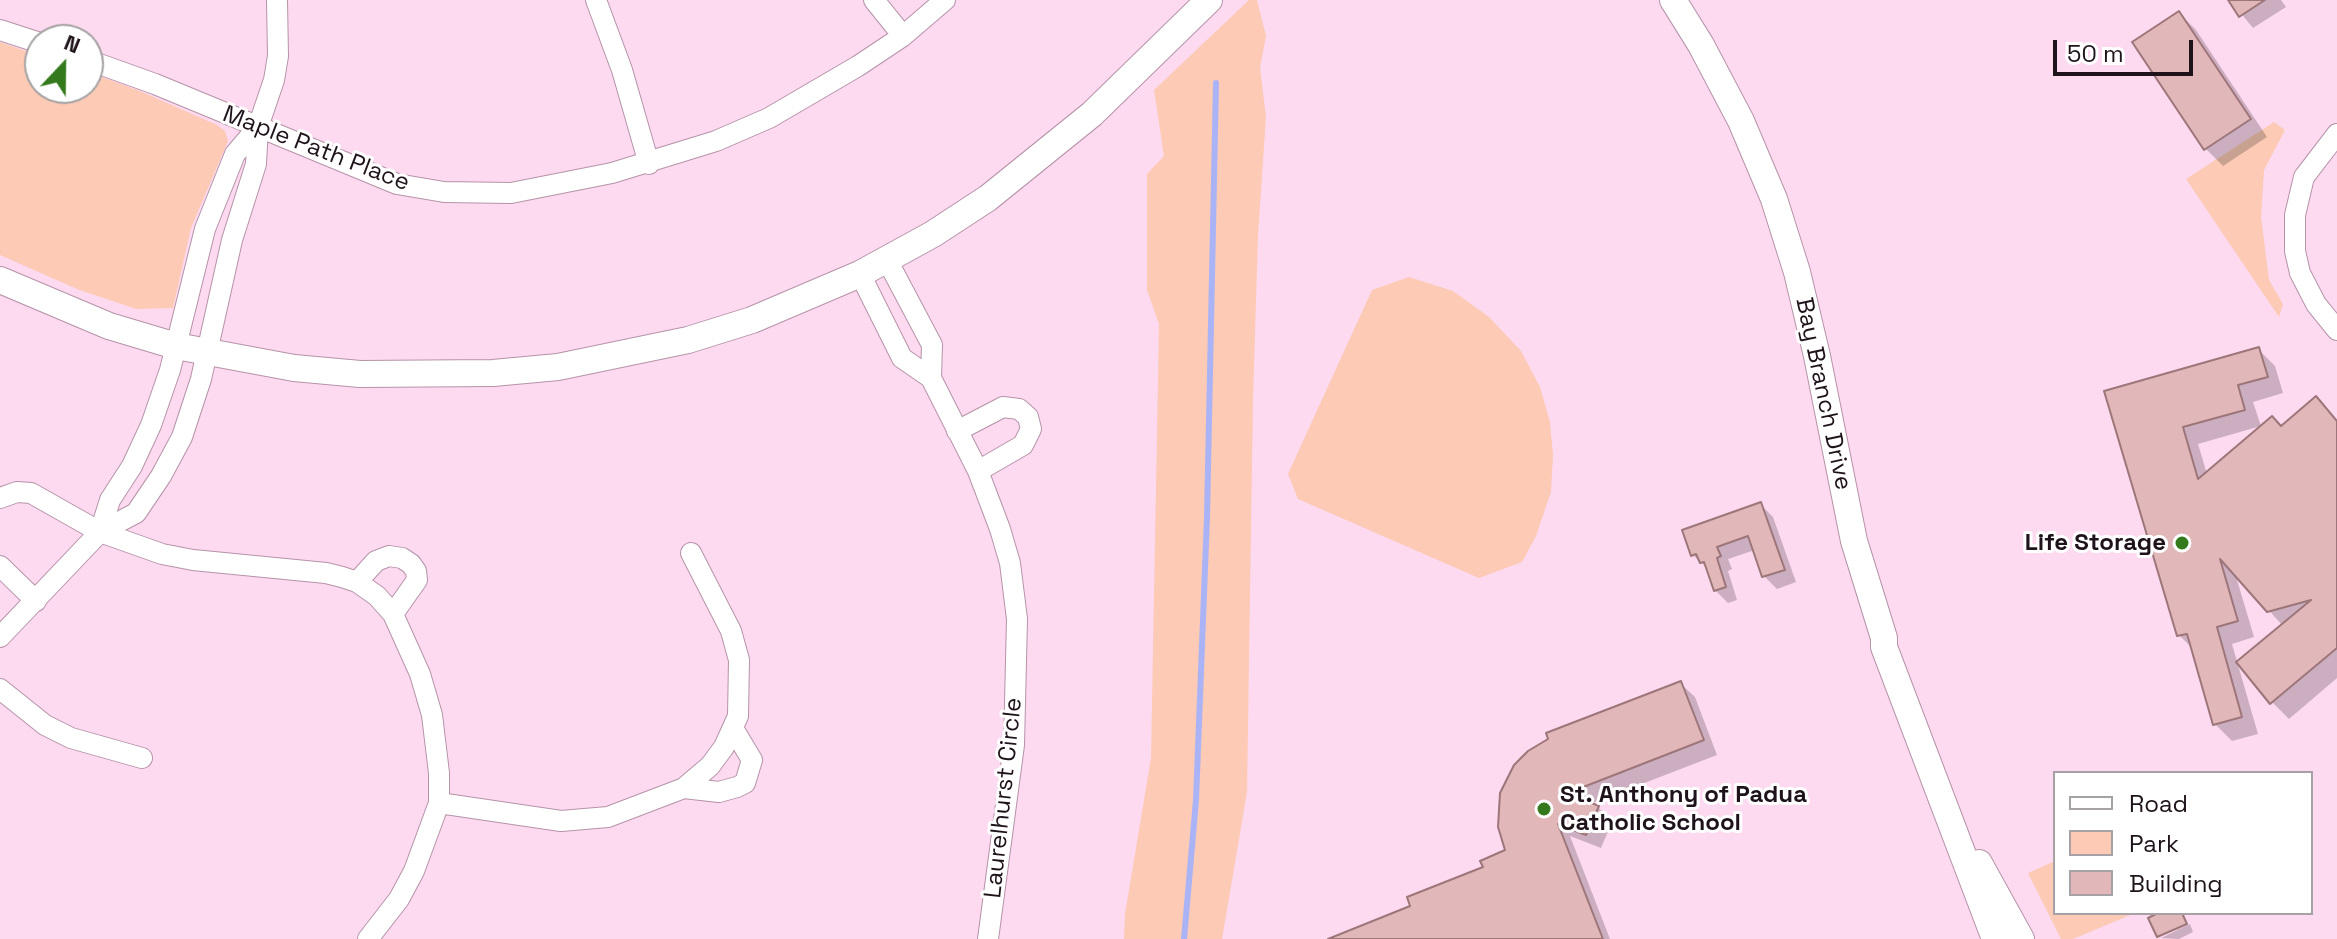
<!DOCTYPE html>
<html>
<head>
<meta charset="utf-8">
<style>
  body { margin:0 }
  #map { position:relative; width:2337px; height:939px; overflow:hidden; background:#fedaf0; font-family:"Space Grotesk",sans-serif }
  canvas { display:block }
  .legend { position:absolute; left:2053px; top:771px; width:260px; height:144px; box-sizing:border-box; background:#fff; border:2px solid #a5a1a4; margin:0; padding:10px 14px; list-style:none; font-size:24px; color:#1f131b }
  .legend li { display:flex; align-items:center; gap:16px; height:40px }
  .legend b { width:40px; border:2px solid #a5a1a4 }
  .north { position:absolute; left:24px; top:24px; width:80px; height:80px; box-sizing:border-box; background:#fff; border:2px solid #a5a1a4; border-radius:50%; rotate:22deg; font-size:22px; font-weight:700; line-height:32px; text-align:center; color:#1f131b }
  .north::after { content:''; display:block; margin:auto; width:28px; height:36px; background:#347a1c; clip-path:polygon(50% 0,100% 100%,50% 72%,0 100%) }
  .scale { position:absolute; left:2053px; top:40px; width:140px; height:36px; box-sizing:border-box; border:4px solid #1f131b; border-top:0; padding-left:10px; font-size:24px; line-height:28px; white-space:nowrap; color:#1f131b; -webkit-text-stroke:6px #fff; paint-order:stroke }
</style>
</head>
<body>
<div id="map">
<canvas width="2337" height="939"></canvas>
<ul class="legend">
<li><b style="height:10px;background:#fff"></b>Road</li>
<li><b style="height:22px;background:#fccab5"></b>Park</li>
<li><b style="height:22px;background:#e1b7ba"></b>Building</li>
</ul>
<div class="north">N</div>
<div class="scale">50 m</div>
</div>
<script>
const c = document.querySelector('canvas').getContext('2d');
c.lineJoin = 'round';
function paint(path, color) { c.fillStyle = color; c.fill(path, 'evenodd'); }
const shape = rows => new Path2D(rows.map(r => 'M' + r).join(''));
function strokePath(path, color, width, dash) { c.strokeStyle = color; c.lineWidth = width; c.lineCap = dash ? 'butt' : 'round'; c.setLineDash(dash || []); c.stroke(path); }
function drawText(font, color, halo, rows, align = 'center') {
  c.font = font + ' "Space Grotesk",sans-serif'; c.lineWidth = 6; c.setLineDash([]); c.textBaseline = 'middle'; c.strokeStyle = halo; c.fillStyle = color; for (const [text, x, y, turn = 0] of rows) {
    c.save(); c.translate(x, y); c.rotate((+turn || 0) * Math.PI / 180); c.textAlign = isNaN(turn) ? turn : align; if (halo) c.strokeText(text, 0, 0); c.fillText(text, 0, 0); c.restore();
  }
}
const green = shape([
  [1249,0,1257,0,1266,36,1260,68,1266,117,1258,235,1253,399,1247,792,1222,939,1124,939,1125,914,1151,758,1159,324,1147,290,1147,174,1164,156,1154,90],
  [0,42,40,56,40,88,88,88,88,72,140,91,217,125,225,131,228,141,191,228,173,308,136,309,77,289,0,255],
  [2274,122,2285,130,2264,170,2261,217,2269,280,2283,304,2279,317,2186,179],
  [1409,277,1453,291,1489,317,1521,351,1540,387,1550,422,1553,455,1551,492,1536,536,1522,562,1479,578,1298,499,1288,474,1372,290],
  [2055,861,2055,913,2135,913,2073,939,2061,939,2028,873]
]);
const shadow = shape([
  [2230,0,2281,0,2286,7,2253,28],
  [2179,13,2196,30,2267,137,2223,166,2206,149,2135,42],
  [2258,349,2275,366,2283,393,2253,402,2261,426,2198,444,2207,474,2282,428,2337,421,2337,678,2289,719,2272,702,2283,626,2235,573,2254,637,2232,644,2258,734,2232,741,2215,724,2194,650,2179,635,2107,392],
  [1760,504,1773,517,1796,582,1777,589,1764,576,1755,550,1728,559,1732,569,1728,571,1737,600,1728,603,1715,590,1707,568,1693,555,1685,531],
  [1680,683,1695,697,1717,755,1590,804,1598,807,1612,822,1601,848,1570,836,1610,939,1339,939,1413,907,1485,868,1507,851],
  [2190,924,2193,932,2179,939,2161,938]
]);
const stream = shape([
  [1184,939,1196,800,1207,517,1216,83]
]);
const building = shape([
  [2228,0,2265,0,2239,17,2228,0],
  [2179,11,2251,119,2204,150,2132,42,2179,11],
  [2259,347,2268,377,2238,385,2245,410,2183,427,2198,479,2272,416,2281,426,2316,396,2337,421,2337,648,2270,704,2236,662,2311,600,2267,612,2220,559,2238,621,2217,627,2242,717,2213,725,2187,634,2177,636,2104,391,2259,347],
  [1761,502,1785,570,1762,577,1748,536,1717,547,1721,556,1717,558,1726,587,1714,591,1704,562,1700,563,1696,554,1691,556,1682,530,1761,502],
  [1681,681,1704,740,1568,793,1599,806,1586,835,1558,824,1603,939,1328,939,1410,906,1407,897,1483,867,1480,861,1505,850,1498,827,1500,793,1514,765,1528,751,1548,739,1546,733,1681,681],
  [2158,913,2182,913,2187,924,2157,937,2148,918,2158,913]
]);
const minor = shape([
  [596,0,622,70,649,164],
  [874,0,903,36],
  [0,30,40,43],
  [88,60,155,84,397,184,444,192,511,193,612,173,716,141,769,118,858,66,903,36,945,0],
  [2337,134,2304,177,2295,215,2295,251,2300,273,2316,304,2337,330],
  [887,260,932,345,931,378,978,471,1000,529,1010,563,1017,619,1014,745,988,939],
  [860,274,902,358,931,378],
  [957,431,1003,407,1019,409,1028,417,1031,429,1023,445,978,471],
  [0,498,17,492,31,493,100,532,162,554,193,560,326,573,342,577,357,582,377,596,393,614,420,674,432,715,439,773,439,803,414,871,399,899,368,939],
  [100,532,110,500,132,466,151,425,170,370,205,229,235,154,258,127],
  [0,566,36,601],
  [357,582,376,561,389,556,402,558,411,564,416,571,417,580,393,614],
  [0,637,100,532,136,513,161,476,182,437,201,379,232,240,256,164,258,127,274,80,278,56,277,0],
  [0,689,45,725,71,738,142,758],
  [684,788,719,792,737,787,745,783,752,760,734,730],
  [439,803,561,821,608,817,684,788,710,766,724,747,738,716,739,660,731,631,691,553]
]);
const tertiary = shape([
  [1673,0,1701,45,1741,121,1774,199,1797,272,1817,356,1854,541,1884,638,1884,647,1995,939],
  [0,280,109,326,176,346,294,368,360,374,493,373,558,367,688,340,752,320,860,274,933,234,988,198,1092,114,1209,0],
  [1979,863,2021,939]
]);
const markers = [
  [2182,543,8,"#347a1c"],
  [1544,809,8,"#347a1c"]
];
const streetNames = [
  ["Maple Path Place",316,149,21],
  ["Bay Branch Drive",1823,394,78],
  ["Laurelhurst Circle",1004,798,-84]
];
const poiNames = [
  ["Life Storage",2166,543],
  ["St. Anthony of Padua",1560,795,"left"],
  ["Catholic School",1560,823,"left"]
];
paint(green, '#fccab5');
paint(shadow, '#0003');
strokePath(stream, '#aab3f6', 6);
paint(building, '#e1b7ba');
strokePath(building, '#9d767a', 2);
strokePath(minor, '#b593a8', 22);
strokePath(tertiary, '#b593a8', 28);
strokePath(minor, '#fff', 20);
strokePath(tertiary, '#fff', 26);
for (const [x, y, r, color] of markers) { const dot = new Path2D(); dot.arc(x, y, r, 0, 2 * Math.PI); c.fillStyle = color; c.fill(dot); strokePath(dot, '#fff', 3); }
drawText('24px', '#1f131b', '#fff', streetNames);
drawText('bold 24px', '#1f131b', '#fff', poiNames, 'right');
</script>
</body>
</html>
